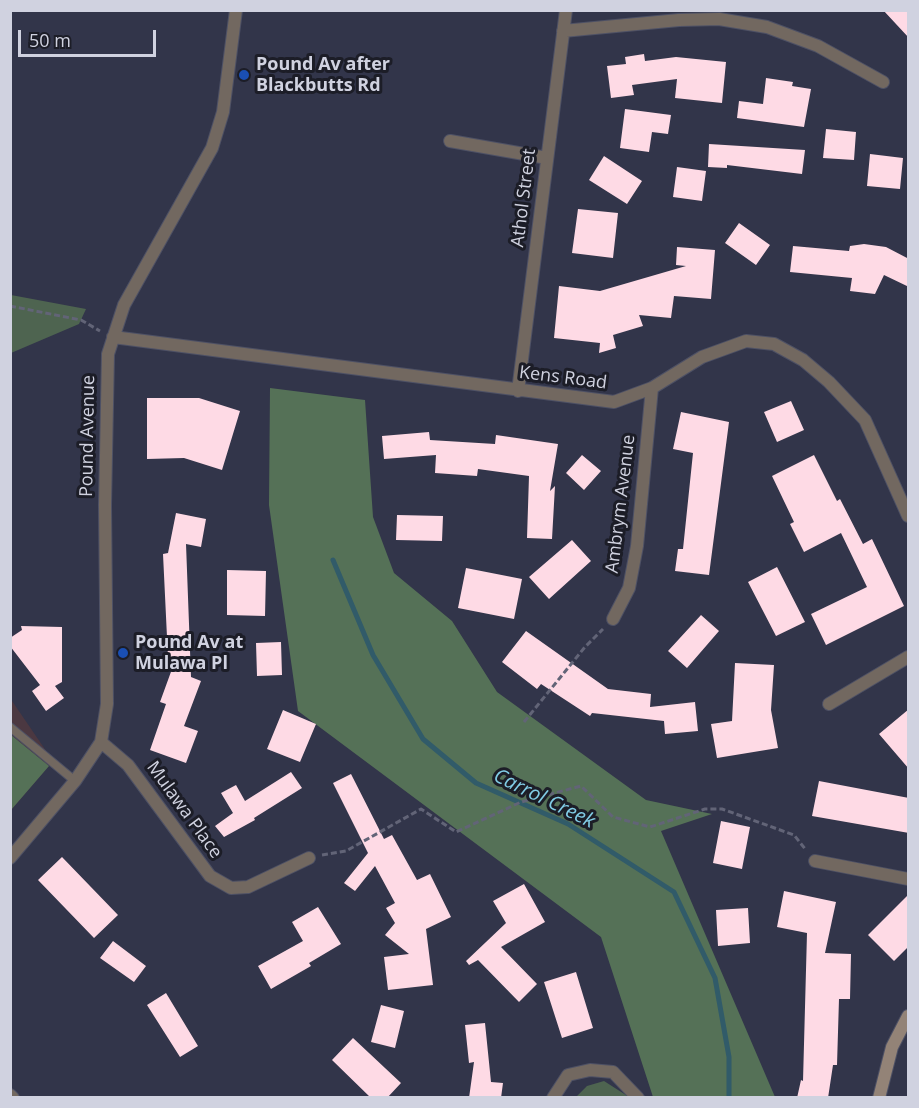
<!DOCTYPE html>
<html>
<head>
<meta charset="utf-8">
<style>
  body { margin:0 }
  #map { position:relative; width:919px; height:1108px; overflow:hidden; background:#32354a; font-family:"Open Sans",sans-serif }
  canvas { display:block }
  .frame { position:absolute; inset:0; border:12px solid #d0d2e0; pointer-events:none }
  .scale { position:absolute; left:18px; top:30px; width:138px; height:27px; box-sizing:border-box; border:3px solid #d0d2e0; border-top:0; padding-left:8px; font-size:18px; line-height:21px; white-space:nowrap; color:#d0d2e0; -webkit-text-stroke:4px #1c1d27; paint-order:stroke }
</style>
</head>
<body>
<div id="map">
<canvas width="919" height="1108"></canvas>
<div class="frame"></div>
<div class="scale">50 m</div>
</div>
<script>
const c = document.querySelector('canvas').getContext('2d');
c.lineJoin = 'round';
function paint(path, color) { c.fillStyle = color; c.fill(path, 'evenodd'); }
const shape = rows => new Path2D(rows.map(r => 'M' + r).join(''));
function strokePath(path, color, width, dash) { c.strokeStyle = color; c.lineWidth = width; c.lineCap = dash ? 'butt' : 'round'; c.setLineDash(dash || []); c.stroke(path); }
function drawText(font, color, halo, rows, align = 'center') {
  c.font = font + ' "Open Sans",sans-serif'; c.lineWidth = 6; c.setLineDash([]); c.textBaseline = 'middle'; c.strokeStyle = halo; c.fillStyle = color; for (const [text, x, y, turn = 0] of rows) {
    c.save(); c.translate(x, y); c.rotate((+turn || 0) * Math.PI / 180); c.textAlign = isNaN(turn) ? turn : align; if (halo) c.strokeText(text, 0, 0); c.fillText(text, 0, 0); c.restore();
  }
}
const education = shape([
  [10,698,53,761,11,810,10,810]
]);
const green = shape([
  [10,295,11,295,86,309,79,324,11,353],
  [604,1081,629,1097,575,1098,587,1086]
]);
const forest = shape([
  [270,388,365,400,373,517,394,573,452,621,497,692,646,800,712,814,661,831,775,1097,653,1097,601,937,298,711,269,505],
  [11,735,49,766,11,810]
]);
const stream = shape([
  [333,560,373,655,423,739,476,783,568,824,674,892,715,978,729,1057,729,1098]
]);
const building = shape([
  [883,10,909,10,909,38],
  [644,54,645,61,676,57,726,62,722,103,675,98,677,79,632,85,634,95,611,98,607,66,626,64,625,57],
  [766,78,793,82,792,86,811,89,804,127,737,118,739,101,763,104],
  [625,109,671,115,668,134,652,132,649,152,620,148],
  [826,129,856,132,854,160,823,158],
  [709,144,805,150,802,174,727,165,727,168,708,167],
  [870,154,903,158,900,189,867,186],
  [604,156,642,181,627,204,589,180],
  [677,167,706,171,702,201,673,197],
  [578,209,618,213,613,258,572,253],
  [739,223,770,245,756,265,725,243],
  [864,244,886,247,909,259,909,287,884,275,875,294,850,291,852,278,790,272,793,246,849,251,850,246],
  [677,247,715,250,711,299,674,296,671,318,639,315,643,326,613,335,616,348,599,353,600,343,554,338,559,286,600,291,686,266,676,265],
  [147,398,199,398,240,411,222,470,184,458,147,459],
  [791,401,804,430,777,442,764,412],
  [681,412,729,422,709,575,675,571,678,549,683,549,693,453,673,449],
  [429,432,430,440,495,444,496,435,558,444,550,491,555,486,552,539,527,538,529,476,478,469,477,476,435,473,436,455,384,459,382,436],
  [582,455,601,471,584,490,566,473],
  [814,455,837,501,840,499,863,544,872,539,904,606,826,645,811,614,867,587,841,533,804,552,790,524,794,522,772,476],
  [176,513,206,519,201,547,186,544,191,677,201,681,184,726,198,731,186,763,150,750,166,704,160,702,176,658,168,658,163,554,168,553],
  [397,515,443,516,442,541,396,540],
  [572,540,591,561,549,599,529,577],
  [777,567,805,622,776,636,748,582],
  [466,568,522,579,514,619,458,608],
  [227,570,266,571,265,616,227,615],
  [701,615,719,631,687,668,668,651],
  [21,626,62,627,62,682,55,686,64,698,46,711,32,691,40,685,10,646,10,638,22,630],
  [526,631,608,689,651,694,650,707,695,702,698,731,665,734,664,721,592,713,590,716,541,684,537,689,502,662],
  [281,642,282,675,257,676,256,643],
  [735,663,774,665,771,710,778,748,717,758,711,724,732,721],
  [909,709,909,769,879,734],
  [283,710,316,724,300,762,267,749],
  [291,772,302,788,254,818,255,820,224,837,215,826,233,813,221,793,236,785,245,801],
  [351,774,384,839,392,835,417,880,430,874,451,917,426,929,433,985,388,990,384,957,409,954,385,935,395,923,386,908,395,903,375,866,355,891,344,883,368,853,333,783],
  [819,781,909,798,909,833,812,816],
  [721,821,750,827,742,869,713,863],
  [62,857,118,915,94,938,38,880],
  [524,884,545,922,501,947,537,984,519,1002,478,960,469,965,466,961,506,923,493,901],
  [784,891,836,902,825,953,851,954,850,999,839,999,837,1065,833,1065,828,1098,797,1098,801,1080,803,1081,807,933,777,927],
  [909,894,909,946,894,961,868,935],
  [318,907,341,944,309,963,311,966,271,989,258,966,303,941,292,922],
  [748,908,750,943,718,946,716,910],
  [113,941,146,966,134,982,100,958],
  [576,972,593,1028,562,1038,544,982],
  [166,993,198,1046,180,1057,147,1005],
  [381,1005,404,1011,395,1048,371,1042],
  [485,1023,491,1082,503,1083,501,1098,469,1098,474,1062,469,1063,465,1025],
  [353,1038,401,1083,387,1098,371,1098,332,1060]
]);
const path = shape([
  [10,306,81,320,100,331],
  [524,722,585,647,603,629],
  [322,855,346,851,421,809,456,832,521,802,581,786,613,817,650,827,705,809,722,809,794,835,806,850]
]);
const lane = shape([
  [10,727,75,781]
]);
const street = shape([
  [563,31,679,20,719,19,767,27,818,46,883,82],
  [450,141,547,158],
  [113,337,614,402,652,388,702,357,746,341,774,344,803,360,829,382,865,420,908,516],
  [518,391,566,10],
  [613,619,629,588,637,546,652,388],
  [829,704,908,657],
  [101,742,128,765,210,876,231,888,248,887,309,858],
  [10,858,75,781,101,742,107,704,105,505,108,354,124,305,212,148,223,112,236,10],
  [815,861,908,879],
  [10,1095,13,1098],
  [553,1098,568,1075,590,1070,613,1072,638,1098]
]);
const secondary = shape([
  [879,1098,892,1047,908,1016]
]);
const markers = [
  [244,75,6,"#1a4fb4"],
  [123,653,6,"#1a4fb4"]
];
const poiNames = [
  ["Pound Av after",256,65],
  ["Blackbutts Rd",256,86],
  ["Pound Av at",135,643],
  ["Mulawa Pl",135,664]
];
const streetNames = [
  ["Athol Street",524,198,-83],
  ["Kens Road",563,378,7],
  ["Pound Avenue",88,436,-89],
  ["Ambrym Avenue",621,504,-83],
  ["Mulawa Place",184,810,54]
];
const waterNames = [
  ["Carrol Creek",544,799,26]
];
paint(education, '#4b3841');
paint(green, '#4e6450');
paint(forest, '#557157');
strokePath(stream, '#315b69', 5);
paint(building, '#fedae5');
strokePath(lane, '#4e5165', 10);
strokePath(street, '#4e5165', 14);
strokePath(secondary, '#4e5165', 14);
strokePath(path, '#626477', 3, [6, 3]);
strokePath(lane, '#726860', 8);
strokePath(street, '#726860', 12);
strokePath(secondary, '#938377', 12);
for (const [x, y, r, color] of markers) { const dot = new Path2D(); dot.arc(x, y, r, 0, 2 * Math.PI); c.fillStyle = color; c.fill(dot); strokePath(dot, '#1c1d27', 2); }
drawText('bold 18px', '#d0d2e0', '#1c1d27', poiNames, 'left');
drawText('18px', '#d0d2e0', '#1c1d27', streetNames);
drawText('italic 20px', '#81cce5', '#1c1d27', waterNames);
</script>
</body>
</html>
